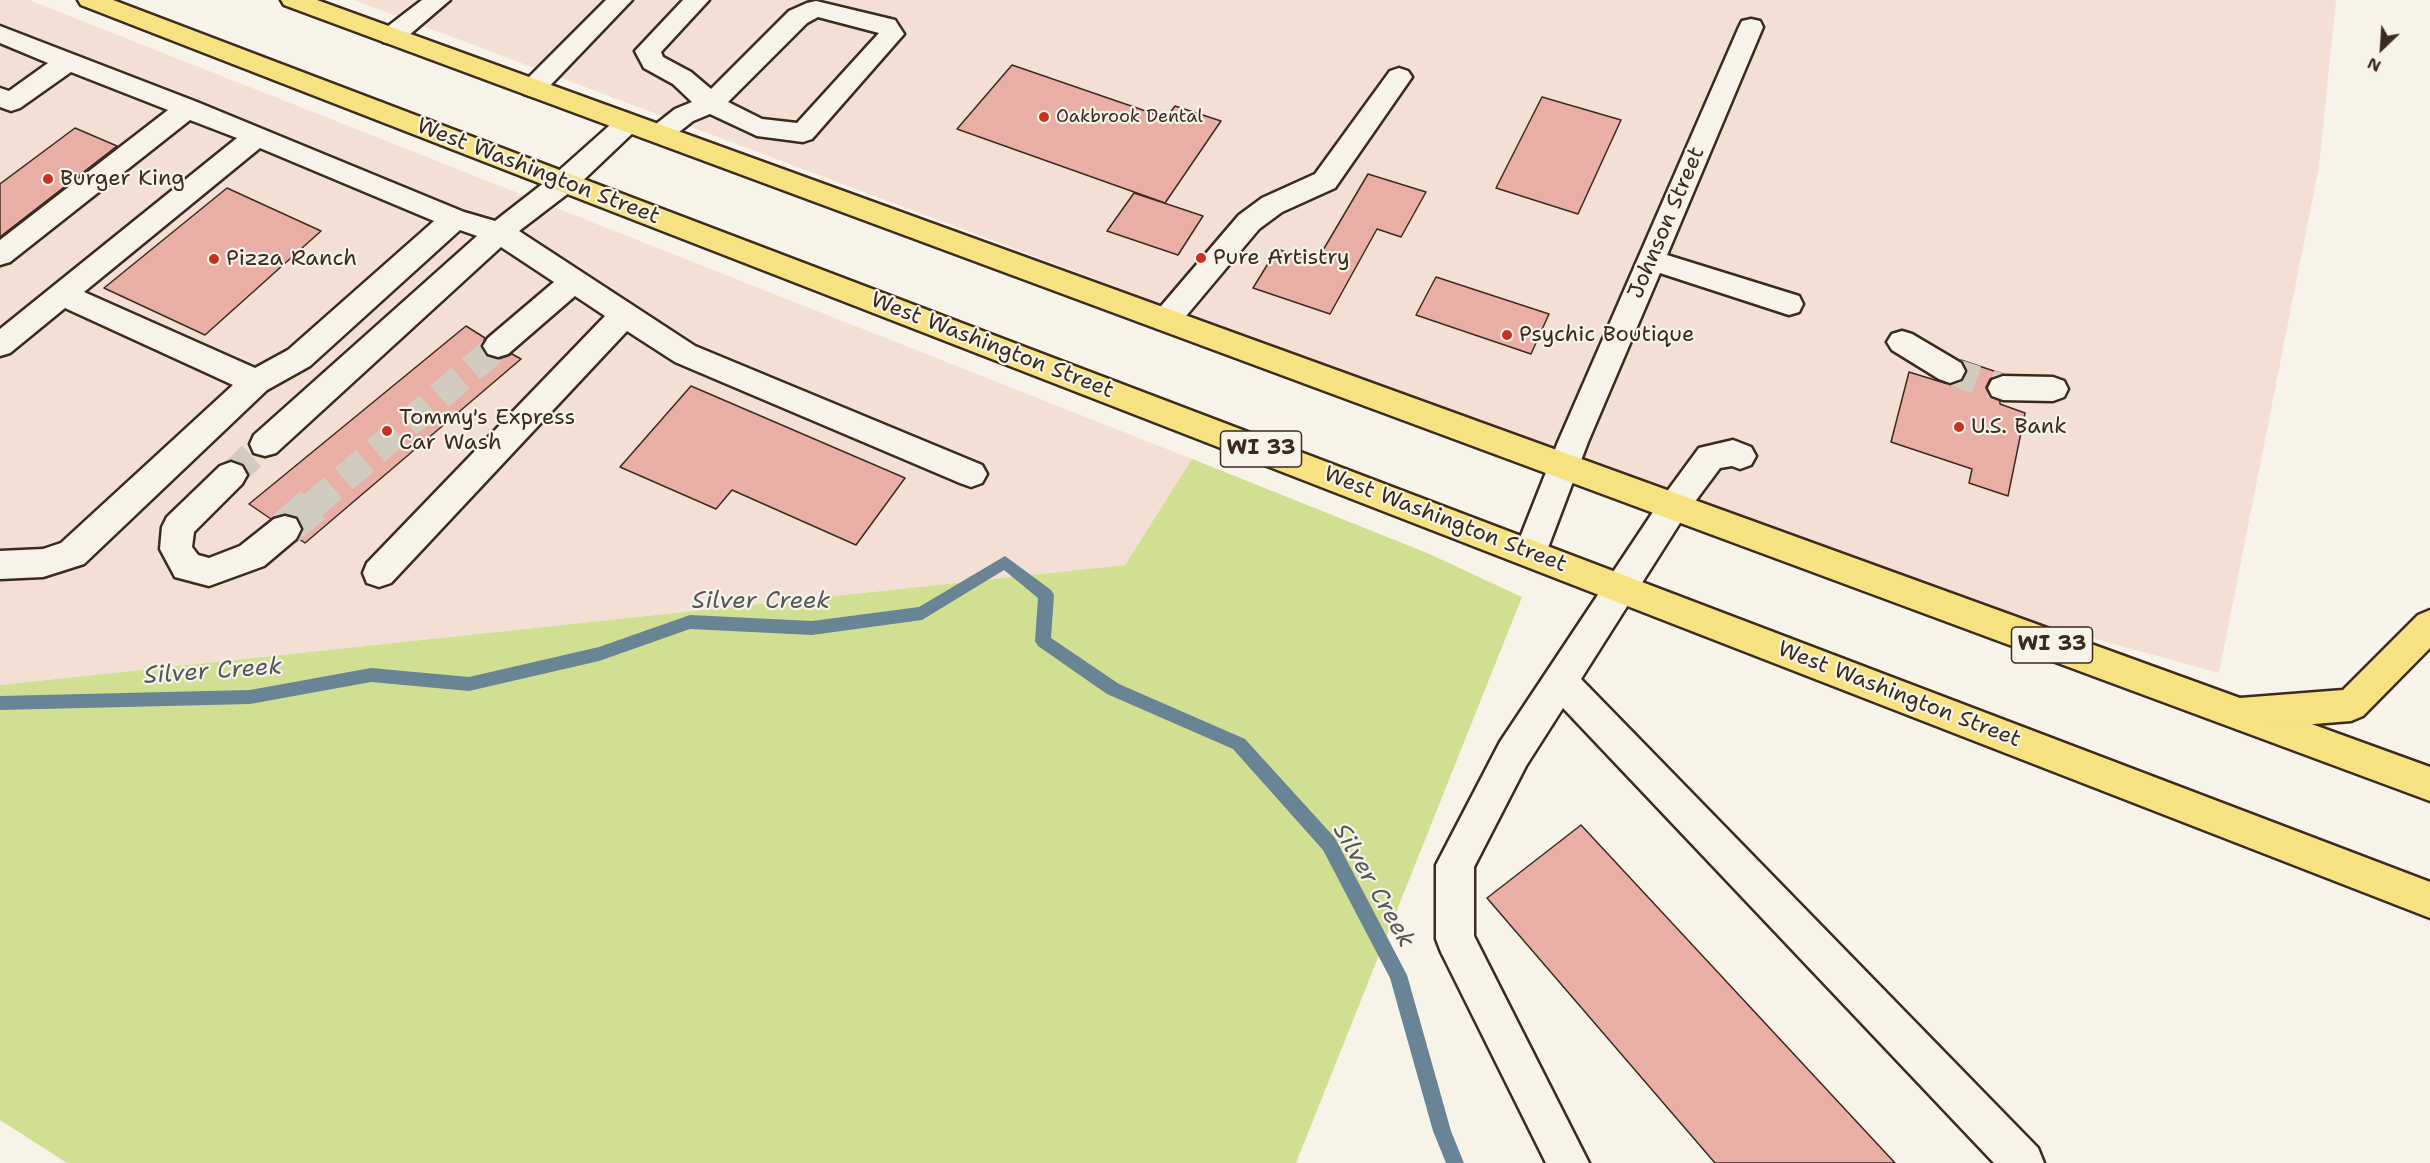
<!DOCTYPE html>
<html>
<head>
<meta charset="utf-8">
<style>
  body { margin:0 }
  #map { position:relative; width:2430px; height:1163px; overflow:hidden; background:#f7f3e8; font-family:"Shantell Sans",sans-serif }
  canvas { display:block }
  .north { position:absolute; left:2352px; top:18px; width:60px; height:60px; -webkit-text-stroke:4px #f7f3e8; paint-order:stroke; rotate:205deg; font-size:16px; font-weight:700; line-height:24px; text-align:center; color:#3b2a1e }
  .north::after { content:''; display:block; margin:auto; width:21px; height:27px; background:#3b2a1e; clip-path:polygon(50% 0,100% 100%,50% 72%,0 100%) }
</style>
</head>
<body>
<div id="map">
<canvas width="2430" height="1163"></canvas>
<div class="north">N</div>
</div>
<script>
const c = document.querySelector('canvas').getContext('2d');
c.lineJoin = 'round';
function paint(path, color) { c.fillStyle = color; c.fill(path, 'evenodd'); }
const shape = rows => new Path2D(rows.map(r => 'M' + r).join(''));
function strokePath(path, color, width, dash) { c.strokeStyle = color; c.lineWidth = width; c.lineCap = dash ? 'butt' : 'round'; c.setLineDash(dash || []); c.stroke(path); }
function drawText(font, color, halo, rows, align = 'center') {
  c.font = font + ' "Shantell Sans",sans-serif'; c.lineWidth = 4.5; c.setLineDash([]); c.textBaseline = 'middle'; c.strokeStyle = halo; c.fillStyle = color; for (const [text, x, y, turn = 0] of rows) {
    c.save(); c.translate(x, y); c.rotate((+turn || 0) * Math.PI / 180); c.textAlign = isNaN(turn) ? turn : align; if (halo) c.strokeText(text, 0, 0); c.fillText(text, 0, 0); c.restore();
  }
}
const built = shape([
  [0,0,29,0,1192,459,1125,565,0,685],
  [354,0,2336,0,2319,166,2219,673,2038,623,1289,352]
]);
const green = shape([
  [1192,459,1427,553,1522,597,1296,1163,67,1163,0,1120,0,685,1125,565]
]);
const stream = shape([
  [1005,556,1051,590,1054,595,1051,638,1119,684,1245,739,1335,838,1407,975,1451,1131,1464,1163,1446,1163,1433,1131,1390,978,1323,850,1233,749,1107,694,1038,646,1035,641,1038,598,1004,570,922,620,812,635,690,629,599,661,469,691,371,682,250,704,0,710,0,696,250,690,371,668,469,677,599,647,690,615,812,621,919,607,1005,556]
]);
const building = shape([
  [1012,65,1166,118,1175,106,1221,121,1165,203,957,129,1012,65],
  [1542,97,1621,120,1578,214,1496,188,1542,97],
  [75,128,117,146,0,237,0,184,75,128],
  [1368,174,1426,192,1401,237,1377,229,1330,314,1253,288,1277,249,1316,262,1368,174],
  [227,188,321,231,205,335,104,288,227,188],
  [1134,193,1203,216,1178,255,1107,231,1134,193],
  [1436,277,1549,314,1531,354,1416,315,1436,277],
  [466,326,485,338,481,347,487,356,499,359,512,354,521,359,305,543,299,539,303,528,297,517,284,514,271,519,249,504,466,326],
  [1961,360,2003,374,1990,379,1986,387,1990,397,2000,401,2000,404,2025,413,2008,496,1969,483,1972,469,1891,442,1909,372,1951,385,1962,381,1967,372,1961,360],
  [691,386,905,478,856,545,732,490,716,509,620,467,691,386],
  [1581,825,1895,1163,1715,1163,1487,898,1581,825]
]);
const minorTunnelFar1 = shape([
  [1950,371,2003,388],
  [231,475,265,444],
  [312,506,498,346]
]);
const minorTunnel = shape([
  [285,529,314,504]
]);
const minor = shape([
  [422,0,450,0,401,42,392,44,383,42,380,36,383,30,422,0],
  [606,0,632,0,542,94,533,97,524,94,520,88,524,82,606,0],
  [683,0,709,0,661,52,663,57,691,72,711,89,789,11,807,3,816,1,895,20,904,34,812,139,803,142,757,136,710,114,693,121,669,140,660,143,651,140,647,134,651,128,675,109,692,102,673,84,644,68,635,51,683,0],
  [818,17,879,33,797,123,762,119,728,102,807,23,818,17],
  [1751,19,1760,21,1763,27,1667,255,1799,296,1803,304,1799,312,1789,315,1660,273,1588,442,1546,553,1542,563,1530,567,1518,563,1514,553,1558,442,1739,27,1742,21,1751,19],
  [0,26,197,102,464,212,495,221,554,175,619,117,628,114,637,117,641,123,637,129,574,189,519,231,695,346,982,465,987,474,982,483,971,487,960,483,675,362,627,331,391,583,379,587,367,583,363,573,367,563,605,316,575,296,508,354,498,357,488,354,483,346,488,338,554,282,501,247,276,453,265,456,254,453,250,444,254,435,477,236,460,230,310,366,267,390,84,564,43,577,0,579,0,551,43,549,61,543,233,385,65,308,10,353,0,356,0,329,237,138,190,120,10,262,0,265,0,240,168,110,71,72,20,108,11,111,0,107,0,88,9,91,48,63,0,43,0,26],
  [260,148,434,221,288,350,255,368,84,292,260,148],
  [1399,68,1408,71,1412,77,1335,188,1282,212,1259,229,1176,328,1166,331,1156,328,1151,320,1156,312,1239,215,1262,198,1315,174,1390,71,1399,68],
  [1902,331,1912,334,1961,363,1965,371,1961,379,1950,383,1939,379,1892,350,1887,342,1892,334,1902,331],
  [2003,376,2053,377,2064,381,2068,389,2064,397,2053,401,2003,400,1992,396,1988,388,1992,380,2003,376],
  [1733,440,1751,447,1756,456,1751,465,1740,469,1732,466,1720,468,1685,515,1581,679,2038,1148,2044,1163,1994,1163,1563,708,1526,766,1474,867,1474,936,1589,1163,1546,1163,1441,952,1436,939,1436,865,1500,742,1663,497,1699,448,1733,440],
  [231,462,242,466,247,475,242,484,194,532,192,547,198,555,209,558,240,546,274,519,285,516,296,519,301,529,296,539,264,566,209,586,175,577,160,549,162,527,167,517,220,466,231,462]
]);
const major = shape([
  [78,0,113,0,2430,882,2430,918,81,5,78,0],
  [281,0,317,0,2430,767,2430,801,284,5,281,0]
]);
const highway = shape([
  [2430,610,2430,648,2363,716,2351,721,2240,730,2228,725,2223,714,2228,703,2240,698,2343,690,2418,615,2430,610]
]);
const markers = [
  [1044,117,6,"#c8321e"],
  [48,179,6,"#c8321e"],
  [1201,258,6,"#c8321e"],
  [214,259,6,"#c8321e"],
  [1507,335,6,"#c8321e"],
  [1959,427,6,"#c8321e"],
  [387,431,6,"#c8321e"]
];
const farPoinames = [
  ["Oakbrook Dental",1056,117]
];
const shields = [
  [1261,449,81],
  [2052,645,81]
];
const shieldNames = [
  ["WI 33",1261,449],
  ["WI 33",2052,645]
];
const streetNames = [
  ["West Washington Street",538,172,21],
  ["Johnson Street",1667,223,-67],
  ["West Washington Street",992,346,21],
  ["West Washington Street",1445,520,21],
  ["West Washington Street",1899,695,21]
];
const poiNames = [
  ["Burger King",60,179],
  ["Pure Artistry",1213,258],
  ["Pizza Ranch",226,259],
  ["Psychic Boutique",1519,335],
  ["Tommy's Express",399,418],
  ["Car Wash",399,443],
  ["U.S. Bank",1971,427]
];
const waterNames = [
  ["Silver Creek",761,602],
  ["Silver Creek",213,672,-4],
  ["Silver Creek",1373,886,60]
];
paint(built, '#f3dfd4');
paint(green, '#d0df92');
paint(stream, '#688495');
paint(building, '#e9afa6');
strokePath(building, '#3b2a1e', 1.5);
strokePath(minorTunnelFar1, '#d1cbc0', 28, [28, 14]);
strokePath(minorTunnel, '#d1cbc0', 37, [37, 18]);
strokePath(minor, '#3b2a1e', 5);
strokePath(major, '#3b2a1e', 5);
strokePath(highway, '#3b2a1e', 5);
paint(minor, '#f7f3e8');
paint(major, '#f6e281');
paint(highway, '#f6e281');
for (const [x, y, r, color] of markers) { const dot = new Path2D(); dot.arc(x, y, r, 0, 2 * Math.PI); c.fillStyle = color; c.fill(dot); strokePath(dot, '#f7f3e8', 2); }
drawText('18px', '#3b2a1e', '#f7f3e8', farPoinames, 'left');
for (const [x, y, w] of shields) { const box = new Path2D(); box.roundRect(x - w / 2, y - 18, w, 36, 4.5); c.fillStyle = '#f7f3e8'; c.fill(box); strokePath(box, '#3b2a1e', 1.5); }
drawText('bold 21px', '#3b2a1e', null, shieldNames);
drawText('22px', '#3b2a1e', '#f7f3e8', streetNames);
drawText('22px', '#3b2a1e', '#f7f3e8', poiNames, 'left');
drawText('italic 24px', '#52575a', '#f7f3e8', waterNames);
</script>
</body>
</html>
